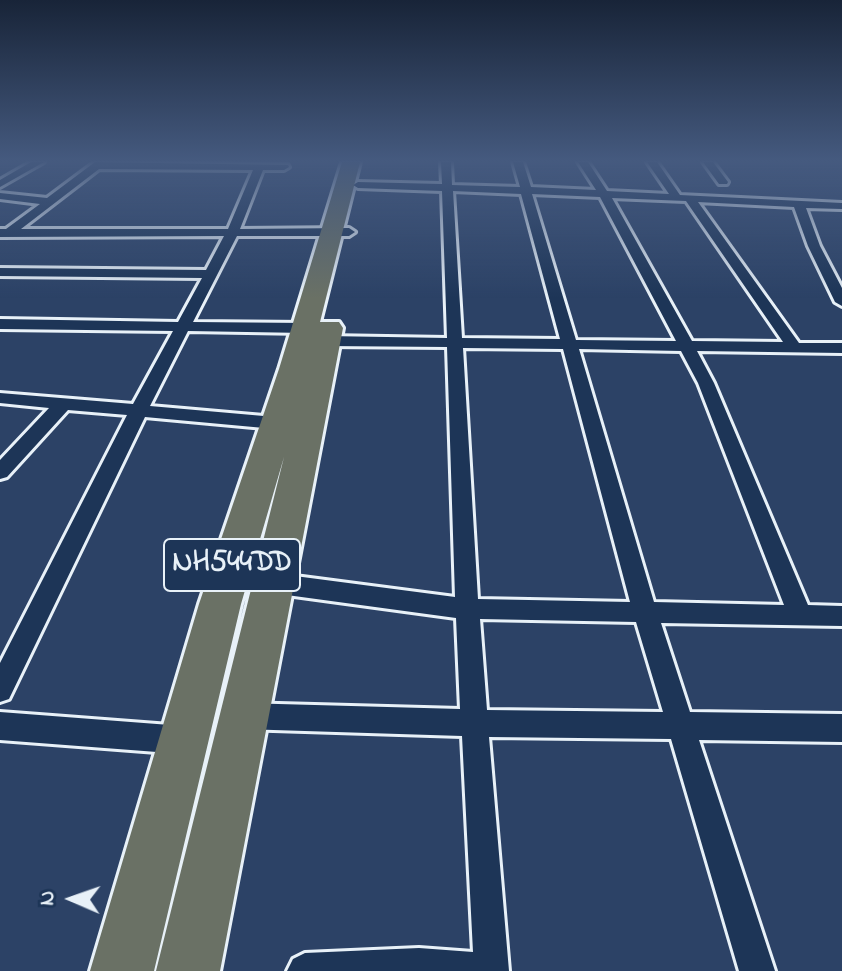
<!DOCTYPE html>
<html>
<head>
<meta charset="utf-8">
<style>
  body { margin:0 }
  #map { position:relative; width:842px; height:971px; overflow:hidden; background:#2c4266; font-family:"Indie Flower",sans-serif }
  canvas { display:block }
  .north { position:absolute; left:32px; top:859px; width:80px; height:80px; -webkit-text-stroke:6px #1d3557; paint-order:stroke; rotate:272deg; font-size:22px; font-weight:700; line-height:32px; text-align:center; color:#e8f1f8 }
  .north::after { content:''; display:block; margin:auto; width:28px; height:36px; background:#e8f1f8; clip-path:polygon(50% 0,100% 100%,50% 72%,0 100%) }
</style>
</head>
<body>
<div id="map">
<canvas width="842" height="971"></canvas>
<div class="north">N</div>
</div>
<script>
const c = document.querySelector('canvas').getContext('2d');
c.lineJoin = 'round';
const shape = rows => new Path2D(rows.map(r => 'M' + r).join(''));
function strokePath(path, color, width, dash) { c.strokeStyle = color; c.lineWidth = width; c.lineCap = dash ? 'butt' : 'round'; c.setLineDash(dash || []); c.stroke(path); }
function paint(path, color) { c.fillStyle = color; c.fill(path, 'evenodd'); }
function drawText(font, color, halo, rows, align = 'center') {
  c.font = font + ' "Indie Flower",sans-serif'; c.lineWidth = 7; c.setLineDash([]); c.textBaseline = 'middle'; c.strokeStyle = halo; c.fillStyle = color; for (const [text, x, y, turn = 0] of rows) {
    c.save(); c.translate(x, y); c.rotate((+turn || 0) * Math.PI / 180); c.textAlign = isNaN(turn) ? turn : align; if (halo) c.strokeText(text, 0, 0); c.fillText(text, 0, 0); c.restore();
  }
}
const street = shape([
  [31,162,44,162,0,187,0,180,31,162],
  [95,162,288,165,289,167,284,170,263,170,240,229,349,228,355,232,349,236,237,236,193,322,306,323,314,328,306,333,188,331,150,406,275,417,284,423,275,429,145,417,9,699,0,702,0,663,127,415,68,410,7,477,0,479,0,460,49,408,0,403,0,393,133,404,173,331,0,329,0,319,178,322,202,278,0,276,0,268,206,270,224,236,0,237,0,229,6,229,40,204,0,199,0,193,47,198,95,162],
  [99,169,253,170,228,229,21,229,99,169],
  [441,162,451,162,452,185,520,187,513,162,523,162,531,187,596,190,578,162,588,162,607,191,669,194,647,162,657,162,680,195,842,203,842,209,806,208,820,246,842,288,842,306,835,302,808,246,794,207,698,202,799,343,842,343,842,353,697,351,714,383,808,605,842,606,842,626,661,623,690,712,842,714,842,742,699,740,775,971,739,971,671,739,489,737,509,971,287,971,293,959,305,953,419,948,473,952,462,736,242,729,232,725,228,716,232,707,242,703,460,709,456,618,272,593,264,590,260,583,264,576,272,573,455,597,447,347,326,346,318,341,326,336,447,338,442,191,358,188,353,185,358,182,442,184,441,162],
  [453,191,521,194,560,339,462,338,453,191],
  [532,194,600,197,676,341,576,340,532,194],
  [612,198,686,201,783,342,692,341,612,198],
  [463,348,563,349,630,602,478,599,463,348],
  [579,349,681,351,698,383,784,605,654,602,579,349],
  [480,619,636,622,663,712,487,710,480,619],
  [703,162,713,162,728,182,727,184,719,184,703,162],
  [0,712,183,726,193,730,197,740,193,750,183,754,0,740,0,712]
]);
const highway = shape([
  [342,162,360,162,320,322,339,322,343,328,220,971,156,971,284,457,241,604,154,971,90,971,199,604,279,369,342,162]
]);
const shields = [
  [232,565,136]
];
const shieldNames = [
  ["NH544DD",232,565]
];
strokePath(street, '#e8f1f8', 6);
strokePath(highway, '#e8f1f8', 6);
paint(street, '#1d3557');
paint(highway, '#6a7165');
const sky = c.createLinearGradient(0, 0, 0, 298);
sky.addColorStop(0, '#182438');
sky.addColorStop(0.54, '#455a7f');
sky.addColorStop(1, '#455a7f00');
c.fillStyle = sky;
c.fillRect(0, 0, 842, 298);
for (const [x, y, w] of shields) { const box = new Path2D(); box.roundRect(x - w / 2, y - 26, w, 52, 6); c.fillStyle = '#1d3557'; c.fill(box); strokePath(box, '#e8f1f8', 2); }
drawText('bold 30px', '#e8f1f8', null, shieldNames);
</script>
</body>
</html>
